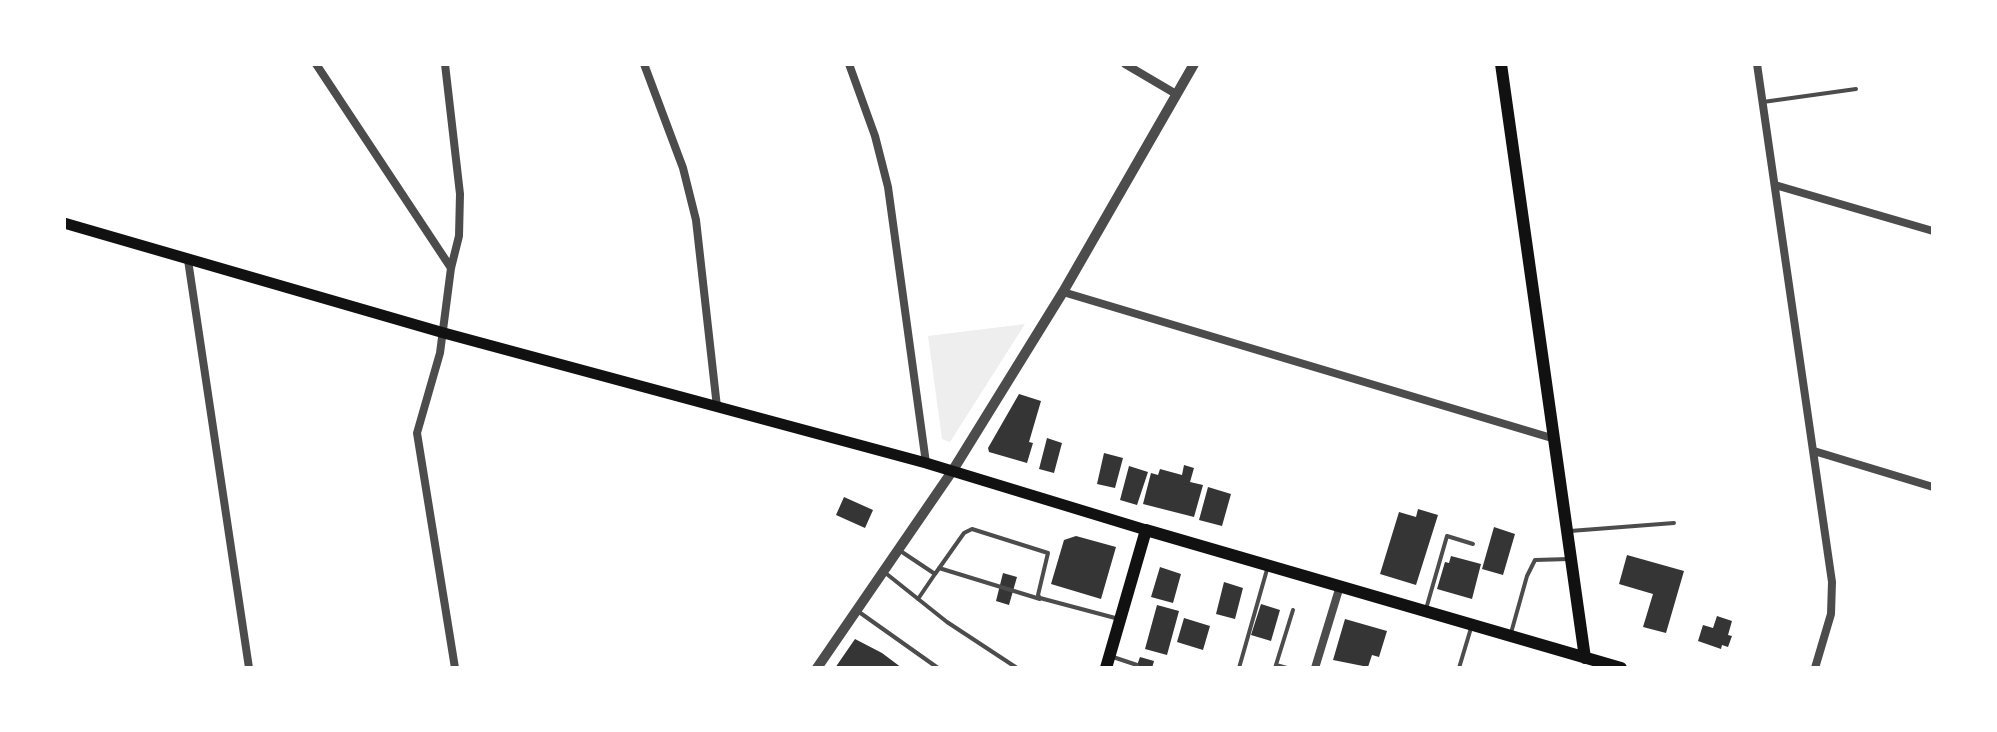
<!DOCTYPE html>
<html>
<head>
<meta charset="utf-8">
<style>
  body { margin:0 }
  #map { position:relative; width:1997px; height:732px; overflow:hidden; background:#fff; font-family:"Varela Round",sans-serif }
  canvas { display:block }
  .frame { position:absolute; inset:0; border:66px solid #fff; pointer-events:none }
</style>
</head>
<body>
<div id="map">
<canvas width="1997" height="732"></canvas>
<div class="frame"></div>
</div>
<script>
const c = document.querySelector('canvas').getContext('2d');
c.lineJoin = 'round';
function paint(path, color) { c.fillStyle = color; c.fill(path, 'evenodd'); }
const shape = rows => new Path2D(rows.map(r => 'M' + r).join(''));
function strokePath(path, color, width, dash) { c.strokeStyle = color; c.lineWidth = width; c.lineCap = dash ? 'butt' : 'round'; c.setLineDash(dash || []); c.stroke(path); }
const green = shape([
  [1025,324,950,442,942,439,928,336]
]);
const building = shape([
  [1019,394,1041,401,1029,442,1033,443,1027,463,989,452,988,448],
  [1047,438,1062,443,1054,473,1039,469],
  [1104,453,1123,458,1115,488,1097,484],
  [1184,465,1194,468,1190,482,1203,485,1194,517,1143,504,1151,473,1158,475,1160,469,1182,475],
  [1129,466,1148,472,1137,505,1120,500],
  [1208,487,1231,494,1222,526,1199,520],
  [844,497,873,510,865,528,836,515],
  [1418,509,1438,515,1416,585,1380,574,1399,512,1416,517],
  [1494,527,1515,534,1503,575,1482,569],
  [1076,536,1116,547,1101,599,1051,584,1064,540],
  [1627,555,1684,571,1666,633,1643,627,1653,594,1619,584],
  [1451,556,1481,564,1472,599,1437,589,1445,562,1449,563],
  [1160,567,1181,574,1173,603,1151,597],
  [1003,573,1017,577,1009,605,996,601],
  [1224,582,1243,588,1235,619,1216,614],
  [1261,604,1280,610,1271,641,1251,635],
  [1157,605,1179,611,1167,655,1145,649],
  [1717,616,1732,621,1728,635,1732,636,1728,647,1722,645,1721,649,1698,641,1703,625,1713,628],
  [1184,618,1210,626,1203,650,1177,642],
  [1345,619,1387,631,1379,657,1372,655,1368,667,1333,660],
  [855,639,882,653,902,668,835,668],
  [1140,657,1154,661,1152,668,1136,668]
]);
const service = shape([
  [1763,102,1856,89],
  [1570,531,1674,523],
  [899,550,935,574,918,599],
  [939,568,1040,599],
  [883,571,947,622,1017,668],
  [935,574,964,533,972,529,1048,553,1038,595,1040,598,1119,619],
  [1426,609,1447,536,1473,544],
  [859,612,938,668],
  [1511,633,1527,576,1535,560,1569,559],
  [1113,657,1137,665],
  [1276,665,1287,668],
  [1239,668,1268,566],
  [1275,668,1293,610],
  [1459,668,1471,628]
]);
const minor = shape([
  [316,64,451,268],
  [445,64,460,194,459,236,451,268,440,353,417,433,455,668],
  [644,64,683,168,696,220,717,407],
  [849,64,875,136,888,187,926,463],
  [1125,64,1176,94],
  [1757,64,1832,582,1831,614,1815,668],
  [1775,185,1933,231],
  [188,260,249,668],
  [1063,292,1555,439],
  [1814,451,1933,487],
  [1315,668,1340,586]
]);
const tertiary = shape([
  [817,668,953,470,1063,292,1194,64]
]);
const secondary = shape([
  [64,223,444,333,926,463,1146,530]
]);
const primary = shape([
  [1501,64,1585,658],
  [1106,668,1146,530,1621,668]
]);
paint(green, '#eee');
paint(building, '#353535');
strokePath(service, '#4c4c4c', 4);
strokePath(minor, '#4c4c4c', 8);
strokePath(tertiary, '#4c4c4c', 10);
strokePath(secondary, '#111', 11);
strokePath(primary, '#111', 12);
</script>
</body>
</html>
